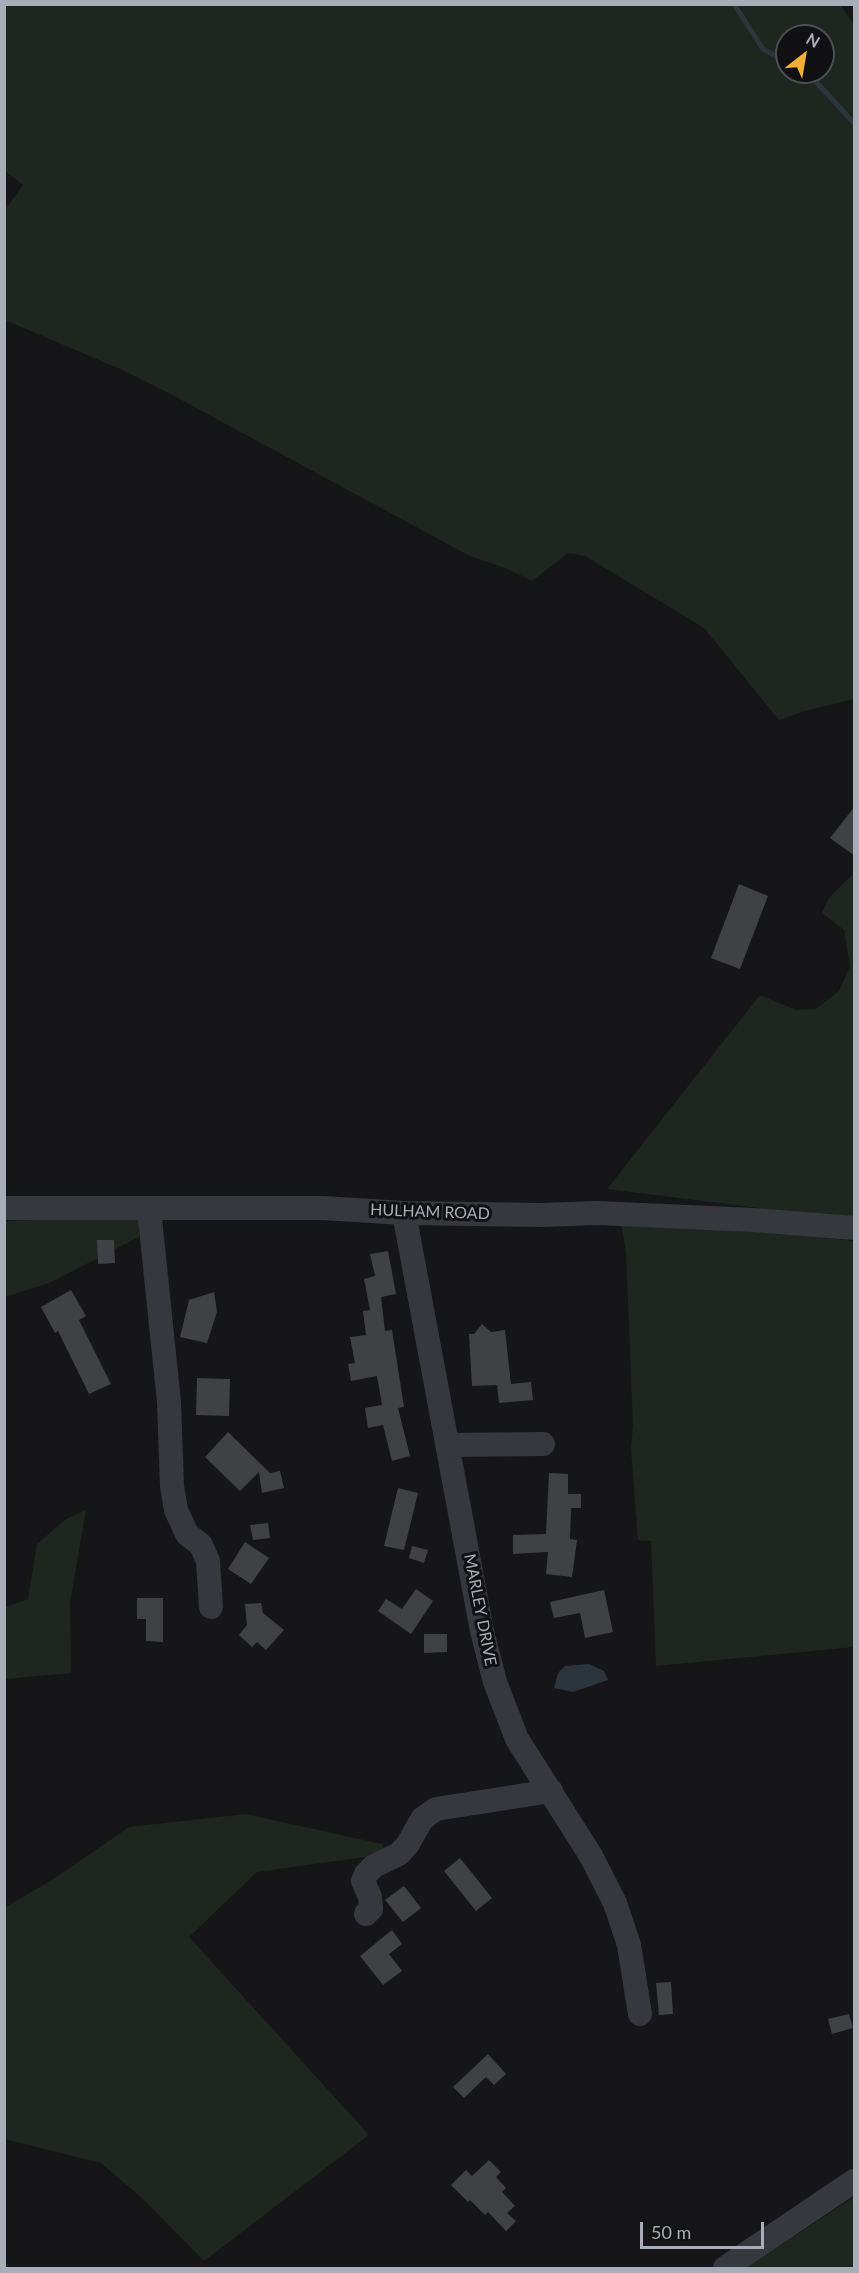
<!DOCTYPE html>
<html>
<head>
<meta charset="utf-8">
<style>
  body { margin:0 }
  #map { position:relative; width:859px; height:2273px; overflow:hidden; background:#161618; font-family:Lato,sans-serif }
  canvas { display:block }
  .frame { position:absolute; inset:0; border:6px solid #a8adb8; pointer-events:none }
  .north { position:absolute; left:775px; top:24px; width:60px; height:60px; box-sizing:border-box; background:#111113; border:2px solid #4d4f55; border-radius:50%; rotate:31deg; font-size:16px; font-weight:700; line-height:24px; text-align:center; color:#a8adb8 }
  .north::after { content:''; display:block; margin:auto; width:21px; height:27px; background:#f2b134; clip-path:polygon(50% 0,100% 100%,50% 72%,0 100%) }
  .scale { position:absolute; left:640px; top:2222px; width:124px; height:27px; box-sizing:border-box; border:3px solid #a8adb8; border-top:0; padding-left:8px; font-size:18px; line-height:21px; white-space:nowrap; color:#a8adb8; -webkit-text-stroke:4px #111113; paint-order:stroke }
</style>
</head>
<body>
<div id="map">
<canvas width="859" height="2273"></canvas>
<div class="frame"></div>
<div class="north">N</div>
<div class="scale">50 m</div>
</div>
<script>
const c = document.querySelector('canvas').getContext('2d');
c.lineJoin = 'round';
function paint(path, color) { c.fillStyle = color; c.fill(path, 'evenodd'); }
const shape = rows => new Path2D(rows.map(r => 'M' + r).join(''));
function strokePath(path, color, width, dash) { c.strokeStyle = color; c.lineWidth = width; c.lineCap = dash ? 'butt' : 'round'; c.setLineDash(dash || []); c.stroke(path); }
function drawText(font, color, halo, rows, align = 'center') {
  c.font = font + ' Lato,sans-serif'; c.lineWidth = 6; c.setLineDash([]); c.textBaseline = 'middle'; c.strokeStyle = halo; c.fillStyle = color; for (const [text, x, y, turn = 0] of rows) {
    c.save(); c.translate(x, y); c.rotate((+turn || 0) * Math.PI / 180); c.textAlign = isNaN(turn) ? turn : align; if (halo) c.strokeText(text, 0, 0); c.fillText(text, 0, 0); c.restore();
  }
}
const green = shape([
  [5,4,840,5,854,24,854,699,801,712,779,720,704,628,585,556,568,553,532,581,510,570,468,555,163,390,120,369,5,320,5,210,23,185,5,171],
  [787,36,823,36,823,72,787,72],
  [852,875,854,876,854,1220,607,1189,760,995,796,1010,816,1009,839,991,850,966,844,930,822,913,829,898],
  [144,1216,139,1237,49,1283,5,1297,4,1221],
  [621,1221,739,1227,854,1241,854,1647,656,1666,651,1541,638,1540,631,1449,633,1425,626,1253],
  [86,1510,70,1603,71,1673,5,1679,5,1607,28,1599,37,1544,66,1519],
  [246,1814,382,1844,386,1854,257,1872,189,1937,369,2135,204,2261,144,2200,101,2163,5,2139,4,1908,52,1880,129,1827],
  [854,2197,854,2268,746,2268]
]);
const water = shape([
  [589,1664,604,1671,608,1680,573,1692,554,1688,558,1673,565,1666]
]);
const stream = shape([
  [734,4,763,49,787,62],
  [807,72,854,123]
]);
const building = shape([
  [855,806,855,856,830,838],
  [739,884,768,896,740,969,711,958],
  [97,1240,114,1240,115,1263,98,1264],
  [388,1251,396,1294,381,1297,385,1331,392,1330,404,1407,398,1408,410,1456,392,1461,383,1425,368,1428,365,1408,382,1405,377,1376,351,1381,348,1364,355,1363,350,1337,366,1335,363,1311,370,1310,364,1279,375,1276,370,1254],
  [71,1290,86,1316,79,1320,111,1384,89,1394,58,1331,55,1333,41,1307],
  [214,1292,217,1312,207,1343,180,1337,189,1300],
  [482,1324,491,1332,505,1330,511,1384,531,1382,533,1400,499,1403,497,1385,472,1386,469,1334,474,1334],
  [197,1378,230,1379,229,1416,196,1415],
  [228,1432,270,1473,280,1471,284,1488,262,1493,259,1472,240,1491,205,1457],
  [549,1473,568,1474,568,1494,581,1494,581,1508,571,1508,570,1539,577,1540,572,1577,546,1574,548,1552,513,1554,513,1535,546,1534],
  [398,1488,418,1493,404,1550,384,1546],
  [268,1523,270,1538,253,1540,250,1525],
  [245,1542,269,1558,251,1584,228,1569],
  [412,1546,428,1550,424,1563,409,1558],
  [416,1589,433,1601,411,1634,378,1611,386,1599,402,1609],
  [604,1590,613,1632,585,1638,580,1613,554,1618,550,1602],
  [137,1598,163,1598,163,1642,146,1641,146,1619,137,1619],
  [261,1603,263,1613,284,1630,266,1650,257,1642,252,1647,239,1635,247,1625,245,1604],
  [424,1634,447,1634,447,1652,424,1653],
  [460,1858,492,1898,476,1911,444,1871],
  [404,1886,421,1908,403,1922,385,1900],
  [392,1930,402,1944,389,1954,402,1971,383,1985,360,1956],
  [671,1982,673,2014,659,2015,656,1983],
  [849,2014,853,2028,832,2034,828,2019],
  [488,2054,506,2074,494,2085,486,2077,464,2098,453,2087],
  [489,2160,501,2172,496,2177,506,2188,502,2192,515,2206,507,2213,516,2221,506,2231,488,2212,485,2215,470,2200,468,2202,451,2185,466,2170,472,2176]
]);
const minor = shape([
  [4,1208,322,1208,404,1213,543,1215,597,1213,754,1220,854,1228],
  [149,1209,169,1402,172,1486,176,1510,187,1534,201,1545,208,1561,211,1607],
  [404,1213,482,1631,495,1682,517,1739,591,1856,615,1903,629,1945,640,2014],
  [448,1445,543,1444],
  [366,1914,371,1909,370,1897,363,1881,366,1874,374,1866,399,1854,408,1844,422,1819,436,1809,551,1791],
  [725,2268,854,2181]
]);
const streetNames = [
  ["HULHAM ROAD",430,1212,2],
  ["MARLEY DRIVE",480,1610,79]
];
paint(green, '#1e261f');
paint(water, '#2c353c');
strokePath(stream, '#2c353c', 5);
paint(building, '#404145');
strokePath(minor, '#37383d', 24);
drawText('16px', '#a8adb8', '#111113', streetNames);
</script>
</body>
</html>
